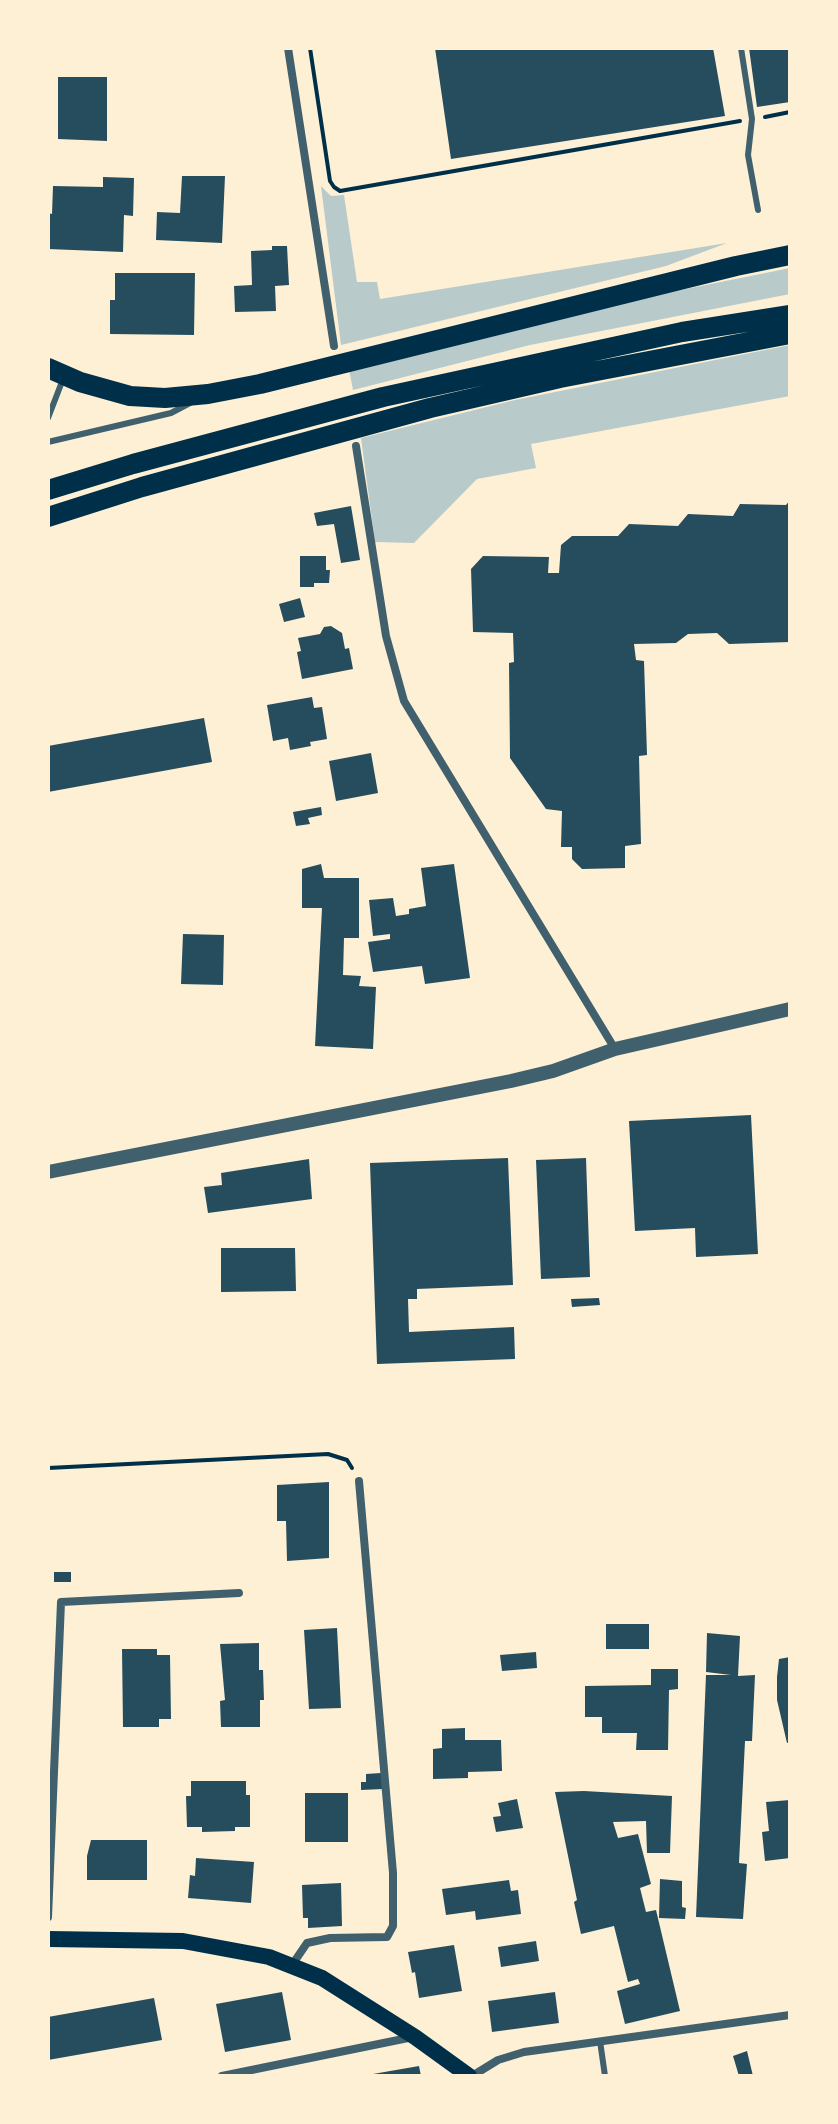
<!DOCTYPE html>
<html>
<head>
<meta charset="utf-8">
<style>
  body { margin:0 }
  #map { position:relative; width:838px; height:2124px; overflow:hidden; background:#fdf0d5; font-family:"Titillium Web",sans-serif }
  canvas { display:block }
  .frame { position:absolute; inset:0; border:50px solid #fdf0d5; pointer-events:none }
</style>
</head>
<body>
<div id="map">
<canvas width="838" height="2124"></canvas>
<div class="frame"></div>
</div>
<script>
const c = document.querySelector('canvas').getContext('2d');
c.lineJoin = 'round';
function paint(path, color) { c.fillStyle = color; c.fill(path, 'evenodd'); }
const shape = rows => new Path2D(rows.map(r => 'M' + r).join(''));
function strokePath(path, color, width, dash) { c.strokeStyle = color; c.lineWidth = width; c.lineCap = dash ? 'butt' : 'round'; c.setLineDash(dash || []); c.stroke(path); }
const green = shape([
  [321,186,331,196,344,195,357,282,377,282,380,299,727,243,666,266,341,345],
  [790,268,790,294,530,345,353,390,349,369,661,294],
  [790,345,790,396,531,444,536,468,477,479,414,543,375,542,361,438,515,400]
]);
const building = shape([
  [435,48,713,48,725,116,451,159],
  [749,48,790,48,790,102,757,107],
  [58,77,107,77,107,141,58,139],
  [182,176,225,176,222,243,156,240,157,212,180,213],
  [103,177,134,178,133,216,124,215,123,252,48,249,48,213,52,214,53,186,103,187],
  [272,246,287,246,289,285,275,286,276,311,235,312,234,286,252,285,251,251,272,250],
  [115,273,195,273,194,335,110,334,110,300,115,300],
  [790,500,790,642,729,644,717,633,688,634,676,643,634,644,636,660,644,661,647,755,639,756,641,844,625,846,625,868,582,869,572,859,572,847,561,847,562,811,546,809,510,758,509,663,514,662,513,633,473,632,471,569,483,556,549,557,548,573,559,573,561,545,572,536,618,536,629,524,678,526,688,514,733,516,740,504,786,505],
  [351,506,360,560,341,563,334,524,317,526,314,513],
  [300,556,326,556,326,570,330,570,329,583,314,583,314,587,300,587],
  [300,598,305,617,284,622,279,604],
  [331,626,342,633,345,649,349,648,353,669,302,679,297,652,301,651,298,638,320,634,324,627],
  [312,697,314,708,322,707,327,739,310,742,311,746,290,750,288,738,273,741,267,705],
  [204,718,212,762,48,792,48,746],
  [371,753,378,793,336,801,329,761],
  [321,807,322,815,308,818,310,824,296,826,293,812],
  [321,864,324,878,359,878,359,938,344,938,343,975,361,976,359,986,376,987,373,1049,315,1046,322,908,302,908,302,869],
  [454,864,470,978,425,984,422,966,373,972,368,942,390,939,390,934,373,936,369,900,393,898,396,916,409,914,409,909,426,906,421,868],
  [183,934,224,935,223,985,181,984],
  [751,1115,758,1254,696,1257,695,1228,635,1231,629,1121],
  [508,1158,513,1285,417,1289,417,1299,408,1299,409,1332,514,1327,515,1359,377,1364,370,1163],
  [586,1158,590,1277,541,1279,536,1160],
  [309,1159,312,1199,208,1213,204,1187,222,1185,221,1173],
  [221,1248,295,1248,296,1291,221,1292],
  [599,1298,600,1305,572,1307,571,1299],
  [329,1482,329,1558,287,1561,286,1521,277,1521,277,1485],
  [54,1572,71,1572,71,1582,54,1582],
  [606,1624,649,1624,649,1649,606,1649],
  [337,1628,341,1708,309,1709,304,1630],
  [707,1633,740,1636,738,1676,755,1675,752,1741,745,1741,739,1863,747,1864,743,1919,696,1917,706,1675,731,1675,706,1672],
  [259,1643,259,1670,263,1670,264,1700,260,1700,260,1727,221,1727,220,1701,225,1700,220,1644],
  [122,1649,157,1649,157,1655,170,1655,171,1719,159,1719,159,1727,123,1727],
  [536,1652,537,1668,502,1671,500,1655],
  [790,1657,790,1742,787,1743,777,1700,777,1677,779,1659],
  [651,1669,678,1669,678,1689,669,1690,668,1750,636,1750,637,1733,602,1733,602,1717,585,1717,585,1686,651,1685],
  [465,1728,465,1740,501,1740,502,1771,468,1772,468,1778,433,1779,433,1749,442,1748,442,1729],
  [381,1773,383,1789,361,1790,361,1782,366,1782,366,1774],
  [191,1781,246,1781,246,1795,250,1795,250,1827,235,1827,235,1831,202,1832,202,1827,187,1827,186,1796,191,1796],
  [584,1791,672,1796,670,1853,647,1853,646,1821,613,1822,618,1838,638,1834,651,1884,640,1888,646,1912,656,1910,680,2011,625,2024,617,1991,640,1984,638,1979,628,1982,614,1926,581,1934,574,1902,577,1900,555,1792],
  [305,1793,348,1793,348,1842,305,1842],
  [517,1799,523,1828,496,1832,493,1817,501,1816,498,1803],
  [790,1800,790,1858,765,1861,762,1832,769,1831,766,1802],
  [91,1840,147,1840,147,1880,87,1880,87,1856],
  [196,1858,254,1862,251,1903,188,1898,190,1875,195,1876],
  [660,1879,682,1881,682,1907,686,1908,685,1919,659,1918],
  [509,1880,511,1891,518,1890,521,1914,476,1920,475,1911,446,1915,442,1889],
  [341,1883,342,1926,308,1928,308,1918,303,1918,302,1885],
  [536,1941,539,1961,501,1967,498,1947],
  [454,1945,462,1991,419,1998,415,1972,412,1973,408,1952],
  [282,1992,291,2040,225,2052,216,2004],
  [555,1992,559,2023,492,2032,488,2001],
  [154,1998,162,2040,48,2060,48,2017],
  [747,2051,753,2076,739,2076,733,2056],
  [419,2066,421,2076,373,2076,373,2074]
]);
const path = shape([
  [310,48,330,181,334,187,340,191,740,121],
  [765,117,790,112],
  [48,1468,328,1454,347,1460,352,1468]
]);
const service = shape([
  [741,48,752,119,748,155,758,210],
  [48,418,63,379],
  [48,442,171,413,190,403],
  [600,2041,605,2076]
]);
const minor = shape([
  [288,48,334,346],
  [356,446,386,636,404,701,615,1049],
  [48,1917,61,1602,239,1593],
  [292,1965,307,1943,330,1938,387,1937,393,1926,393,1873,359,1481],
  [222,2076,413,2037],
  [472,2076,498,2060,524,2052,790,2015]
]);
const tertiary = shape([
  [48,1172,511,1081,553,1071,615,1049,790,1009]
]);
const secondary = shape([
  [48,1939,183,1941,269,1957,322,1978,415,2037,469,2076]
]);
const primary = shape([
  [48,368,80,382,130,396,165,398,208,394,260,384,736,266,790,255]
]);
const trunk = shape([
  [48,490,133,464,383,397,682,332,790,315],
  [48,517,142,487,430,408,560,378,790,334]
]);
paint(green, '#b9caca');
paint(building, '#264d5e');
strokePath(path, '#003049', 4);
strokePath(service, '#3f606c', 6);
strokePath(minor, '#3f606c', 8);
strokePath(tertiary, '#3f606c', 14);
strokePath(secondary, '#003049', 16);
strokePath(primary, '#003049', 20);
strokePath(trunk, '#003049', 20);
</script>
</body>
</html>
